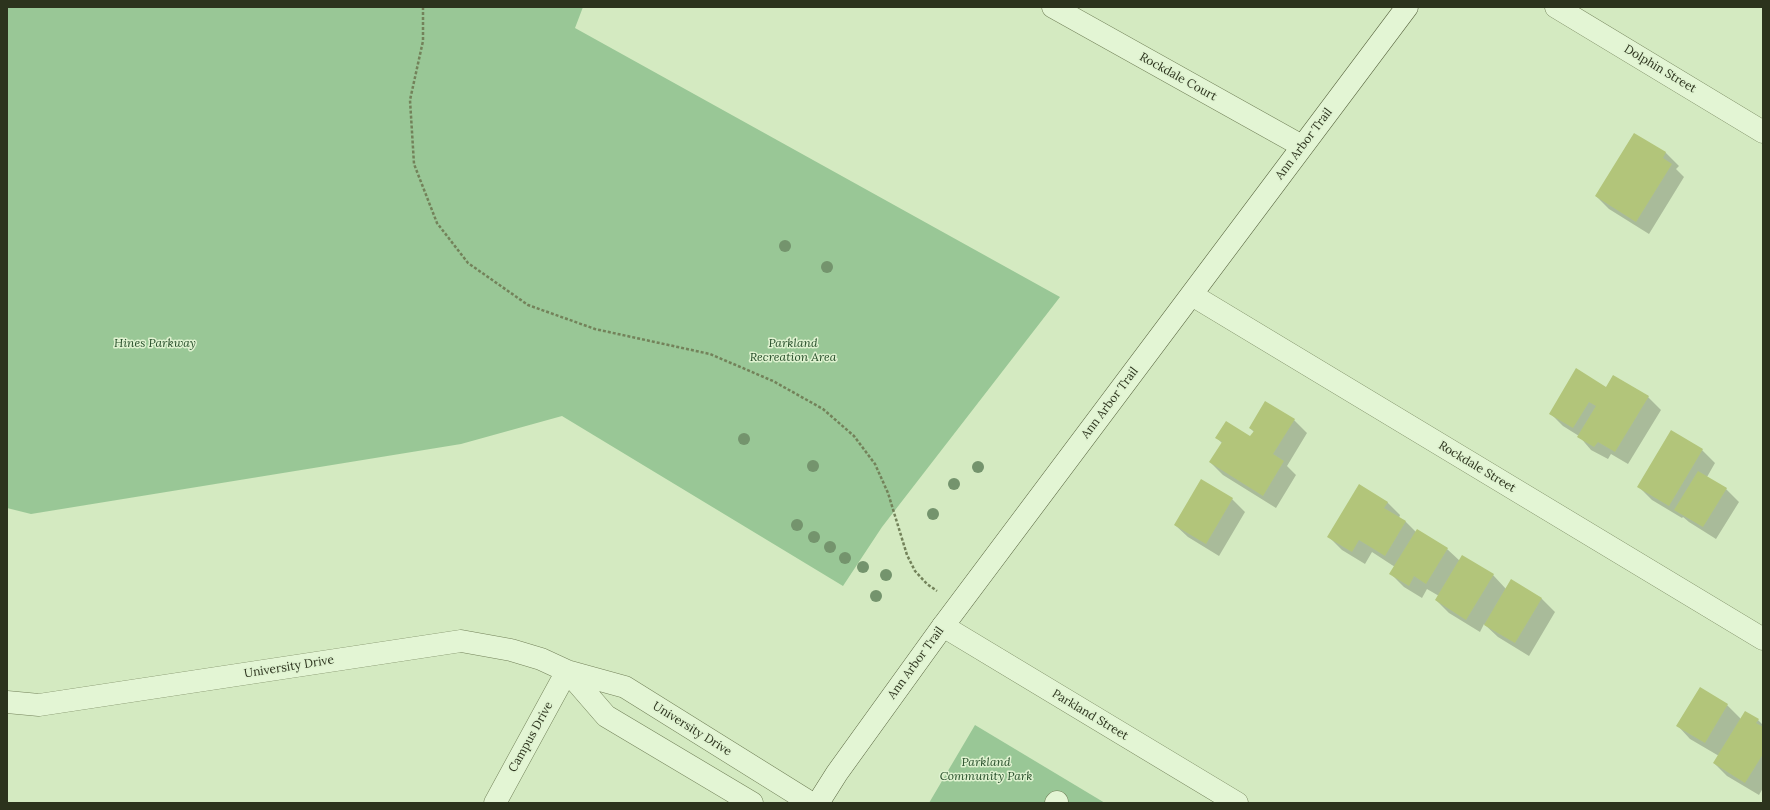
<!DOCTYPE html>
<html>
<head>
<meta charset="utf-8">
<style>
  body { margin:0 }
  #map { position:relative; width:1770px; height:810px; overflow:hidden; background:#d4eac1; font-family:Lora,serif }
  canvas { display:block }
  .frame { position:absolute; inset:0; border:8px solid #2c331d; pointer-events:none }
</style>
</head>
<body>
<div id="map">
<canvas width="1770" height="810"></canvas>
<div class="frame"></div>
</div>
<script>
const c = document.querySelector('canvas').getContext('2d');
c.lineJoin = 'round';
function paint(path, color) { c.fillStyle = color; c.fill(path, 'evenodd'); }
const shape = rows => new Path2D(rows.map(r => 'M' + r).join(''));
function strokePath(path, color, width, dash) { c.strokeStyle = color; c.lineWidth = width; c.lineCap = dash ? 'butt' : 'round'; c.setLineDash(dash || []); c.stroke(path); }
function drawText(font, color, halo, rows, align = 'center') {
  c.font = font + ' Lora,serif'; c.lineWidth = 3; c.setLineDash([]); c.textBaseline = 'middle'; c.strokeStyle = halo; c.fillStyle = color; for (const [text, x, y, turn = 0] of rows) {
    c.save(); c.translate(x, y); c.rotate((+turn || 0) * Math.PI / 180); c.textAlign = isNaN(turn) ? turn : align; if (halo) c.strokeText(text, 0, 0); c.fillText(text, 0, 0); c.restore();
  }
}
const green = shape([
  [7,7,583,7,575,28,1060,297,882,527,843,586,562,416,461,444,31,514,7,508],
  [975,725,1105,803,929,803]
]);
const shadow = shape([
  [1634,134,1666,153,1679,166,1676,169,1684,177,1649,234,1609,209,1596,196],
  [1613,376,1648,397,1661,410,1628,464,1611,454,1608,459,1591,450,1579,436,1563,426,1550,413,1606,388],
  [1294,420,1307,433,1287,466,1296,475,1276,508,1223,475,1210,462,1222,443,1217,438,1251,437,1254,432,1250,428],
  [1702,450,1715,463,1707,477,1726,489,1739,502,1716,539,1689,522,1683,517,1682,518,1652,500,1639,487],
  [1232,499,1245,512,1219,556,1188,537,1175,525],
  [1387,502,1400,515,1399,518,1406,522,1416,532,1447,549,1460,561,1493,575,1506,589,1511,580,1542,599,1555,612,1529,656,1498,637,1484,624,1480,632,1449,613,1436,600,1439,596,1427,589,1422,598,1404,587,1391,574,1395,567,1372,552,1365,564,1342,550,1329,537],
  [1727,705,1741,719,1758,720,1763,725,1763,788,1759,795,1727,776,1714,763,1719,756,1690,739,1678,726]
]);
const building = shape([
  [1634,133,1666,152,1663,158,1672,164,1636,222,1595,196],
  [1576,368,1606,387,1613,375,1649,396,1615,452,1598,442,1594,447,1577,437,1596,406,1589,402,1573,428,1549,414],
  [1265,401,1295,419,1273,454,1284,461,1263,496,1209,462,1222,442,1215,438,1226,421,1250,436,1254,431,1249,428],
  [1671,430,1703,449,1669,506,1637,487],
  [1698,471,1727,488,1703,527,1674,510],
  [1201,479,1233,498,1206,544,1174,525],
  [1359,484,1388,502,1384,508,1406,521,1385,556,1359,540,1352,552,1327,537],
  [1417,529,1448,548,1426,584,1414,576,1409,586,1389,574],
  [1462,555,1494,574,1466,620,1435,600],
  [1511,579,1542,598,1515,643,1484,625],
  [1700,687,1728,704,1705,743,1676,726],
  [1745,711,1759,719,1756,723,1763,727,1763,754,1745,783,1713,763]
]);
const path = shape([
  [423,7,423,41,410,100,414,164,437,223,468,263,528,305,595,329,710,354,773,381,823,409,854,436,875,464,888,493,907,555,915,571,927,584,937,591]
]);
const street = shape([
  [1053,7,1302,146],
  [1556,7,1763,132],
  [1192,295,1763,639],
  [943,626,1237,803],
  [567,671,606,716,752,803],
  [7,702,39,705,461,641,511,650,541,659,567,671,625,687,811,803],
  [495,803,567,671],
  [1056,803,1057,802]
]);
const secondary = shape([
  [818,803,837,773,943,626,1407,7]
]);
const trees = [
  [785,246],
  [827,267],
  [744,439],
  [813,466],
  [978,467],
  [954,484],
  [933,514],
  [797,525],
  [814,537],
  [830,547],
  [845,558],
  [863,567],
  [886,575],
  [876,596]
];
const streetNames = [
  ["Dolphin Street",1660,69,31],
  ["Rockdale Court",1178,77,29],
  ["Ann Arbor Trail",1304,144,-53],
  ["Ann Arbor Trail",1110,403,-53],
  ["Rockdale Street",1477,467,31],
  ["Ann Arbor Trail",916,663,-54],
  ["University Drive",289,667,-9],
  ["Parkland Street",1090,715,31],
  ["University Drive",692,729,32],
  ["Campus Drive",531,737,-61]
];
const parkNames = [
  ["Hines Parkway",155,344],
  ["Parkland",793,344],
  ["Recreation Area",793,358],
  ["Parkland",986,763],
  ["Community Park",986,777]
];
paint(green, '#99c796');
paint(shadow, '#0003');
paint(building, '#b2c57a');
strokePath(street, '#73825a', 23);
strokePath(secondary, '#57633e', 23);
strokePath(path, '#73825a', 2.5, [3, 2]);
strokePath(street, '#e3f5d4', 22);
strokePath(secondary, '#e3f5d4', 22);
c.fillStyle = '#74946d';
for (const [x, y] of trees) { c.beginPath(); c.arc(x, y, 6, 0, 2 * Math.PI); c.fill(); }
drawText('12px', '#2c331d', '#dff2d0', streetNames);
drawText('italic 12px', '#264d29', '#dff2d0', parkNames);
</script>
</body>
</html>
